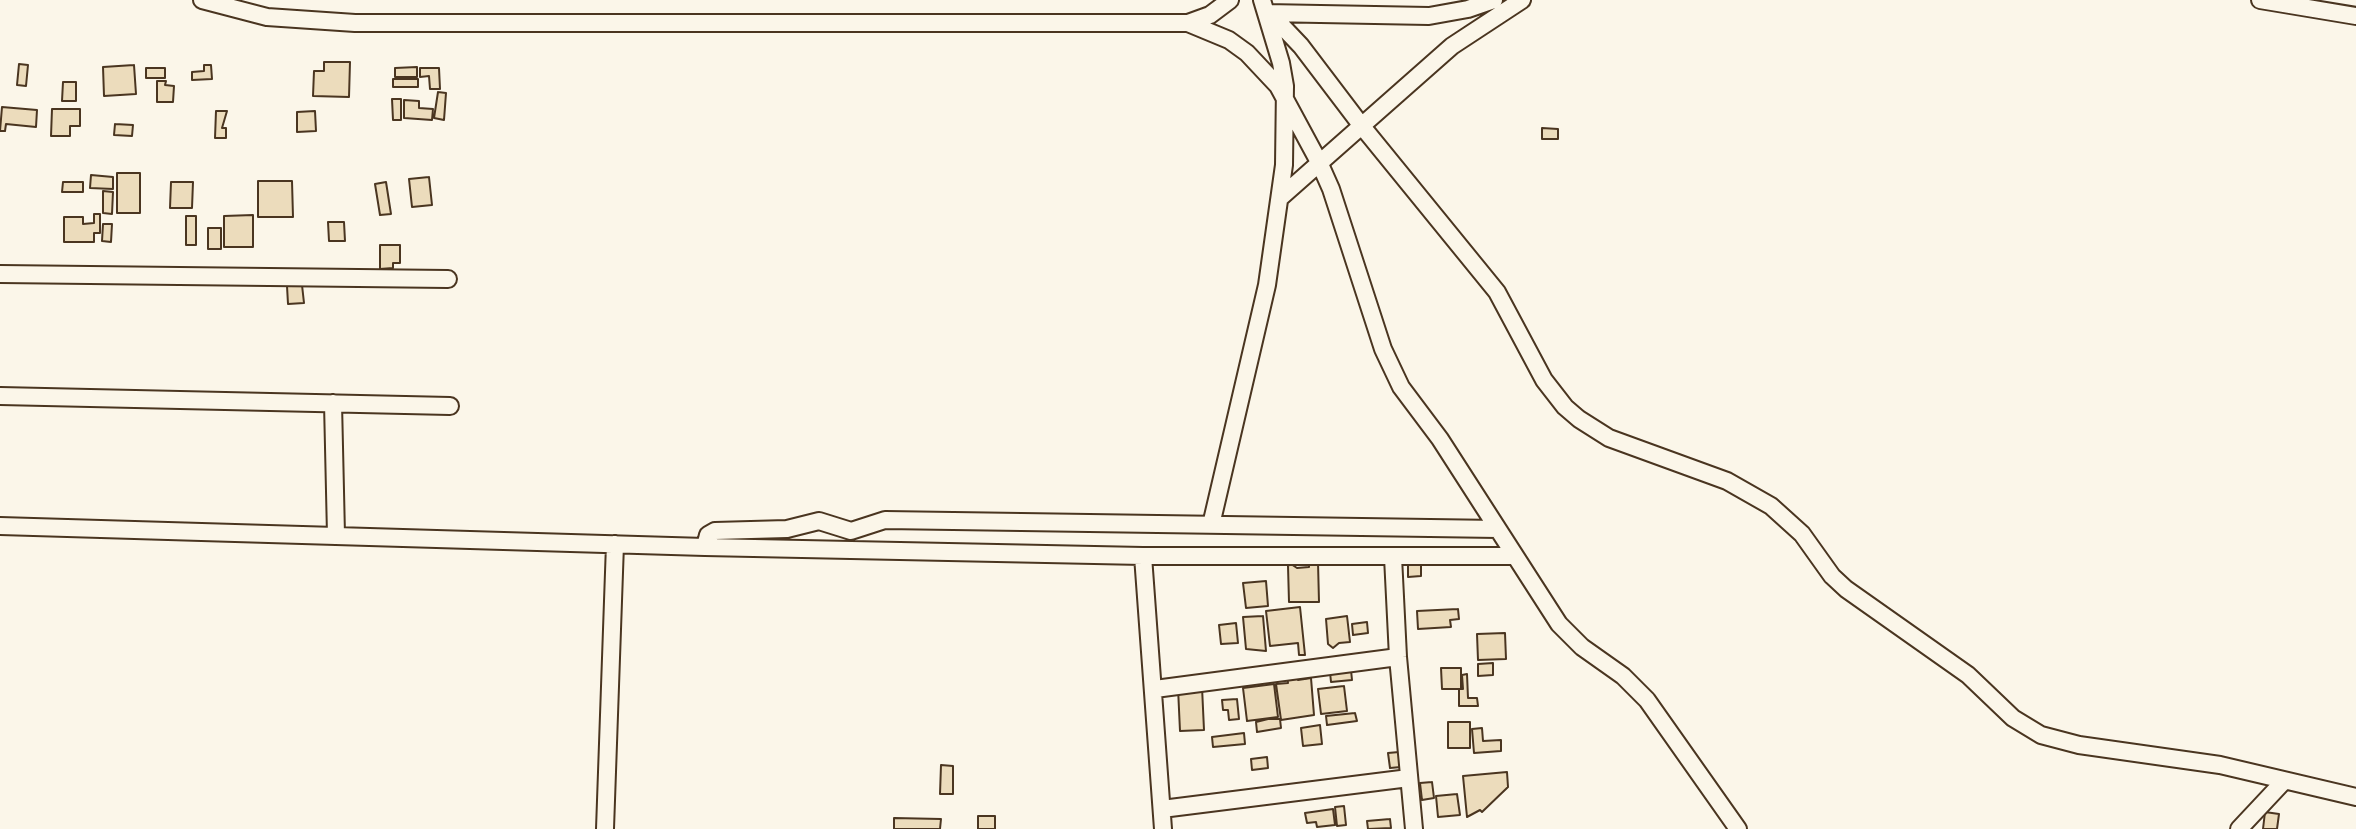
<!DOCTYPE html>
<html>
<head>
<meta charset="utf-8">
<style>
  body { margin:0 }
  canvas { display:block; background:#fbf6e9 }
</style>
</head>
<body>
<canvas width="2356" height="829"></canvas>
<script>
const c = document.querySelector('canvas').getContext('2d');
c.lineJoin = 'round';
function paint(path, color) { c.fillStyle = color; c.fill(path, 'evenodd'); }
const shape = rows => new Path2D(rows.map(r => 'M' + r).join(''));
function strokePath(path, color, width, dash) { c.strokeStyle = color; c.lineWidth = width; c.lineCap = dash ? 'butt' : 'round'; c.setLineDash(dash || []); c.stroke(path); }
const building = shape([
  [324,62,350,62,349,97,313,96,314,71,324,71,324,62],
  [19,64,28,65,26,86,17,85,19,64],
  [134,65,136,94,104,96,103,67,134,65],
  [204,65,211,65,212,79,192,80,192,72,204,71,204,65],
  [417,67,417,77,395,77,395,68,417,67],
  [146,68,165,68,165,78,146,78,146,68],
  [420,68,439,68,440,89,430,89,429,76,420,77,420,68],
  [393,79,418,79,418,87,393,87,393,79],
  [157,81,166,81,165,85,174,86,173,102,157,102,157,81],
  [63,82,76,82,76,101,62,101,63,82],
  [438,92,446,93,444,120,434,118,438,92],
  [392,99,401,99,401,120,393,120,392,99],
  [404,100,419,101,419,108,433,109,432,120,404,118,404,100],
  [2,107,37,110,36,127,6,124,5,131,0,131,2,107],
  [52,109,80,109,80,126,70,126,70,136,51,136,52,109],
  [216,111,227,111,222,128,226,128,226,138,215,138,216,111],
  [315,111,316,131,297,132,297,112,315,111],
  [115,124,133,125,132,136,114,135,115,124],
  [1542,128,1558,129,1558,139,1542,139,1542,128],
  [117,173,140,173,140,213,117,213,117,173],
  [91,175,113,177,113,189,90,188,91,175],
  [429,177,432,205,412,207,409,179,429,177],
  [258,181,292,181,293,217,258,217,258,181],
  [63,182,83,182,83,192,62,192,63,182],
  [171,182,193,182,192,208,170,208,171,182],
  [386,182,391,214,380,215,375,184,386,182],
  [103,191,113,192,112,214,103,213,103,191],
  [94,214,100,214,100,233,94,233,94,242,64,242,64,217,83,217,83,224,94,223,94,214],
  [253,215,253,247,224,247,224,216,253,215],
  [186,216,196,216,196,245,186,245,186,216],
  [328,222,344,222,345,241,329,241,328,222],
  [103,224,112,224,111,242,102,241,103,224],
  [208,228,221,228,221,249,208,249,208,228],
  [380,245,400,245,400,263,393,263,393,268,380,269,380,245],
  [302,285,304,303,288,304,287,286,302,285],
  [1318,562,1319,602,1289,602,1288,566,1291,564,1297,568,1309,567,1309,564,1318,562],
  [1421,562,1421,576,1408,577,1408,563,1421,562],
  [1266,581,1268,606,1246,608,1243,583,1266,581],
  [1300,607,1305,655,1299,655,1298,643,1270,646,1266,611,1300,607],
  [1458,609,1459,619,1450,620,1451,627,1418,629,1417,611,1458,609],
  [1263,616,1266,651,1246,649,1243,617,1263,616],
  [1347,616,1350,642,1339,643,1333,648,1328,644,1326,619,1347,616],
  [1367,622,1368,633,1353,635,1352,624,1367,622],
  [1236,623,1238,643,1221,644,1219,625,1236,623],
  [1505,633,1506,659,1478,660,1477,634,1505,633],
  [1493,663,1493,675,1478,676,1478,664,1493,663],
  [1441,668,1461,668,1461,689,1442,689,1441,668],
  [1351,670,1352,680,1331,682,1330,672,1351,670],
  [1467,674,1468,698,1477,698,1478,706,1459,706,1459,689,1463,689,1462,675,1467,674],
  [1298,675,1298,680,1311,678,1314,715,1281,720,1276,684,1288,683,1287,677,1298,675],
  [1274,684,1278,717,1247,721,1243,688,1274,684],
  [1344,686,1347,711,1321,714,1318,689,1344,686],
  [1202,687,1204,730,1180,731,1178,688,1202,687],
  [1237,699,1239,719,1229,720,1228,710,1223,710,1222,700,1237,699],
  [1355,713,1357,721,1327,725,1326,716,1355,713],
  [1268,719,1280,719,1281,728,1257,732,1256,722,1268,719],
  [1448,722,1470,722,1470,748,1448,748,1448,722],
  [1320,725,1322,744,1303,746,1301,728,1320,725],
  [1482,728,1483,741,1501,740,1501,751,1474,753,1472,729,1482,728],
  [1244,733,1245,744,1213,747,1212,737,1244,733],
  [1399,752,1401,767,1390,768,1388,753,1399,752],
  [1267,757,1268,768,1252,770,1251,759,1267,757],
  [941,765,953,766,953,794,940,794,941,765],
  [1507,772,1508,787,1482,812,1480,810,1467,817,1463,776,1507,772],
  [1432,782,1434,798,1422,800,1420,783,1432,782],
  [1457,794,1460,815,1438,817,1436,796,1457,794],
  [1344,806,1346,825,1337,826,1335,807,1344,806],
  [1333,809,1335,825,1317,827,1316,822,1307,823,1305,813,1333,809],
  [2265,812,2279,814,2277,829,2263,829,2265,812],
  [978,816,995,816,995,829,978,829,978,816],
  [894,818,941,819,940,829,894,829,894,818],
  [1390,819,1391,828,1368,829,1367,821,1390,819]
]);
const minor = shape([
  [202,0,267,17,355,23,1188,23,1210,15,1230,0],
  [2260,0,2356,16],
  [1266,13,1429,16,1468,9,1494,0],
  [1268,18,1282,26,1301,46,1361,125,1497,292,1544,380,1565,407,1579,419,1609,438,1727,481,1771,506,1802,534,1832,576,1846,589,1968,675,2013,718,2041,735,2079,745,2220,765,2356,797],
  [1188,23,1229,40,1247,53,1278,86,1319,162,1331,189,1383,349,1401,387,1440,439,1559,624,1582,647,1623,676,1647,700,1738,829],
  [1281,197,1452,46,1522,0],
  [0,274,448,279],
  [0,396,450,406],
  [333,403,336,535],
  [1211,525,1267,285,1284,165,1285,86,1281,63,1262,0],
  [0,526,705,547,1143,556,1515,556],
  [705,547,708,535,715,531,787,529,819,521,851,531,885,520,1498,529],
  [1143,556,1163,829],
  [1393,557,1398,657,1414,829],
  [1155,689,1398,657],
  [1162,809,1409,778],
  [605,829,615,544],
  [2239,829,2284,781]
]);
paint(building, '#ecdcbc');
strokePath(building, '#4a3520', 2);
strokePath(minor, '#4a3520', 20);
strokePath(minor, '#fbf6e9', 16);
</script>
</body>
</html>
